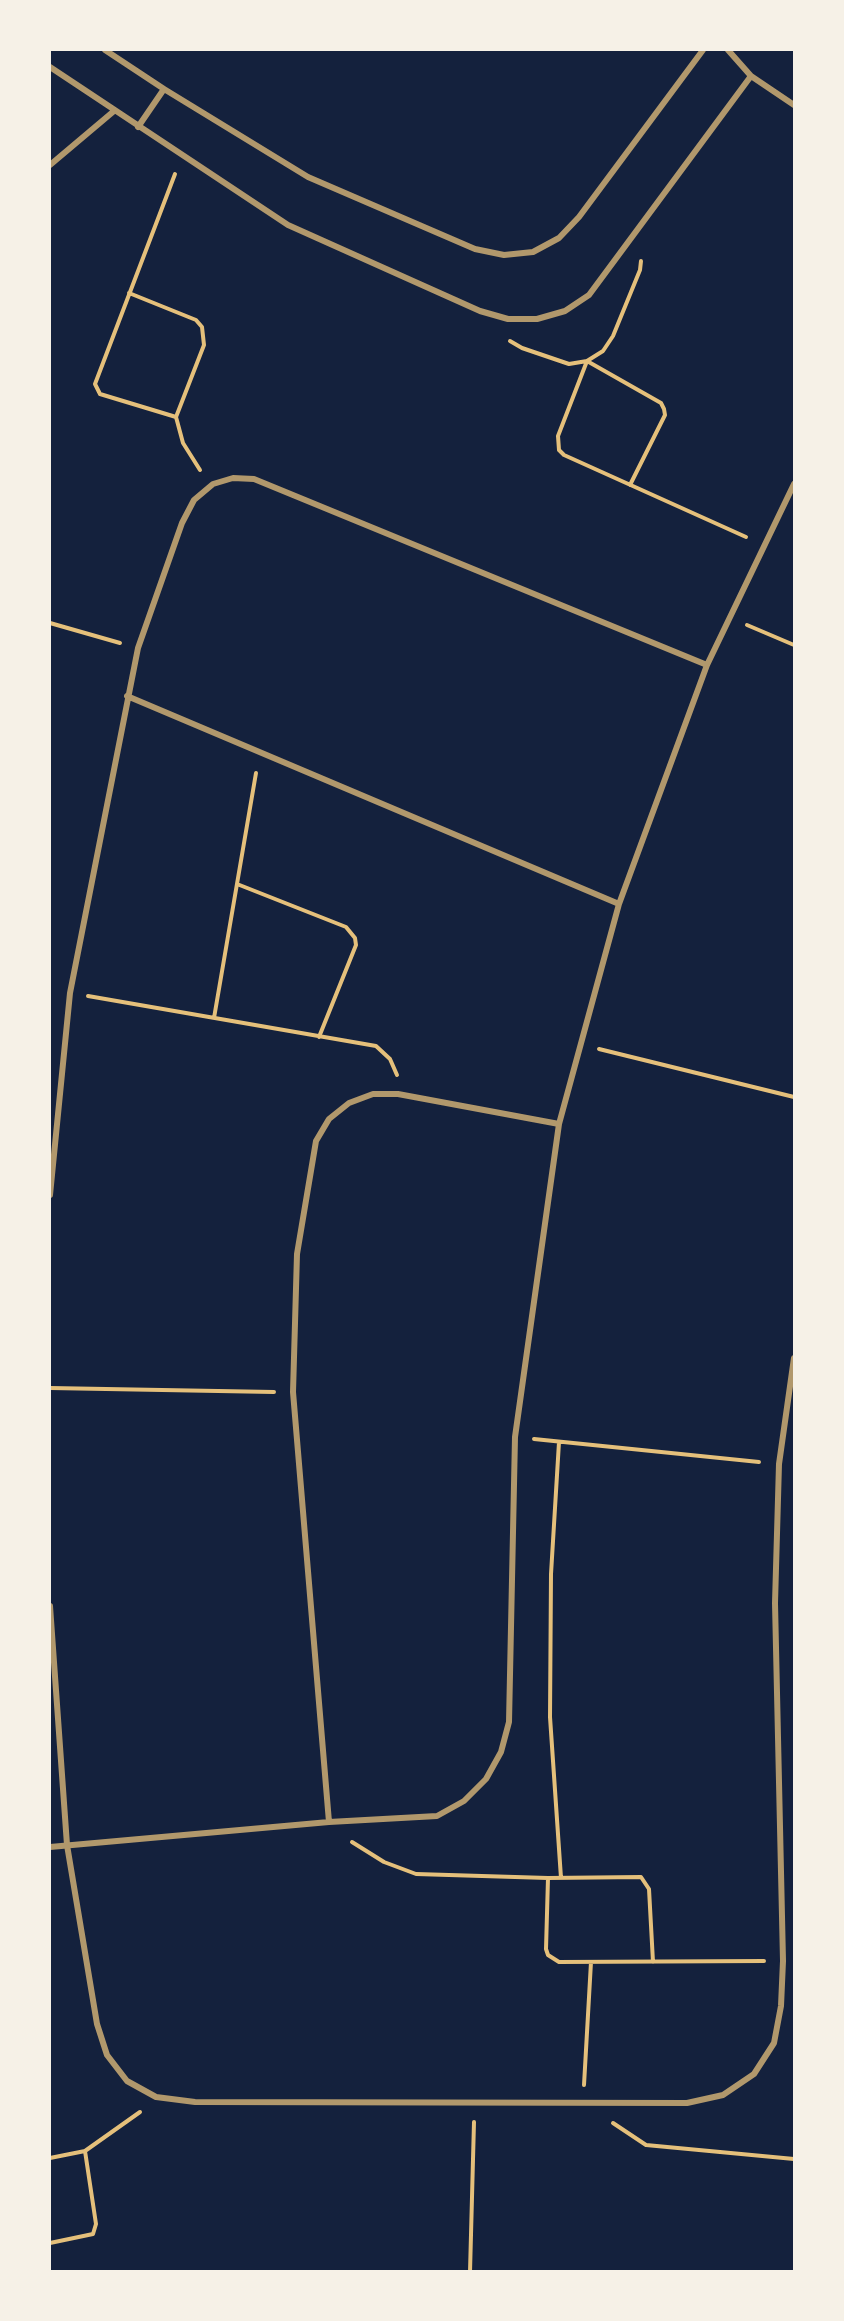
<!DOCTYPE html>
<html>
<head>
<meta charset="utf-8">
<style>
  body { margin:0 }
  #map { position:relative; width:844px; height:2321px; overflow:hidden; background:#14213d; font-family:Arial,sans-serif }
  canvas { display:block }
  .frame { position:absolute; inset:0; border:51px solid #f6f1e7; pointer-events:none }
</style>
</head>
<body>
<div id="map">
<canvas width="844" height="2321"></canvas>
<div class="frame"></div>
</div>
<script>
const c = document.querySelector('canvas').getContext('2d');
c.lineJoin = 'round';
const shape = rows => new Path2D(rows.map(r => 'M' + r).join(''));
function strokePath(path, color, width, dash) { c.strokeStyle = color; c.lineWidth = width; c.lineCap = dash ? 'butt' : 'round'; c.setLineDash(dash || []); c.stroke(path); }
const path = shape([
  [175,174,95,384,100,394,176,417],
  [129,293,196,320,202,327,204,345,176,417,183,443,200,470],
  [510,341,522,348,569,364,587,361,603,351,613,336,640,270,641,261],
  [630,485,665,415,664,409,661,403,587,361,558,436,559,450,564,455,746,537],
  [50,623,120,643],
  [747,625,794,645],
  [237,884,346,927,355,938,356,945,319,1037],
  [88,996,376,1046,390,1059,397,1075],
  [214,1018,256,773],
  [599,1049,794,1097],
  [50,1388,274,1392],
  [534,1439,759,1462],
  [559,1442,551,1574,550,1717,561,1878],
  [352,1842,384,1862,416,1874,548,1878,641,1877,649,1889,653,1962],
  [548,1878,546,1949,548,1955,559,1962,764,1961],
  [584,2085,591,1962],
  [613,2123,646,2145,794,2159],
  [50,2158,85,2151,140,2112],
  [50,2243,93,2234,96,2224,85,2151],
  [470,2272,474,2122]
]);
const minor = shape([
  [105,50,164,89,308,177,475,249,504,255,533,252,559,238,579,217,703,50],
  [728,50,751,76,794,105],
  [50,67,288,225,480,311,508,319,537,319,565,311,589,295,751,76],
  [138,127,164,89],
  [50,165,114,111],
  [127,696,619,904],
  [50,1195,70,993,138,648,182,523,194,500,213,484,233,478,254,479,707,665],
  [50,1606,67,1845,97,2024,107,2055,127,2081,156,2097,195,2102,687,2103,723,2095,754,2074,774,2043,781,2006,783,1961,775,1603,779,1464,794,1358],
  [329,1822,293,1392,297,1254,316,1141,329,1119,349,1103,373,1094,398,1094,559,1124],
  [50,1847,329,1822,437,1816,464,1801,486,1779,501,1752,509,1722,515,1437,559,1124,619,904,707,665,794,484]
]);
strokePath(path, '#e5c07b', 4);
strokePath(minor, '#b1986c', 6);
</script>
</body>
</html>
